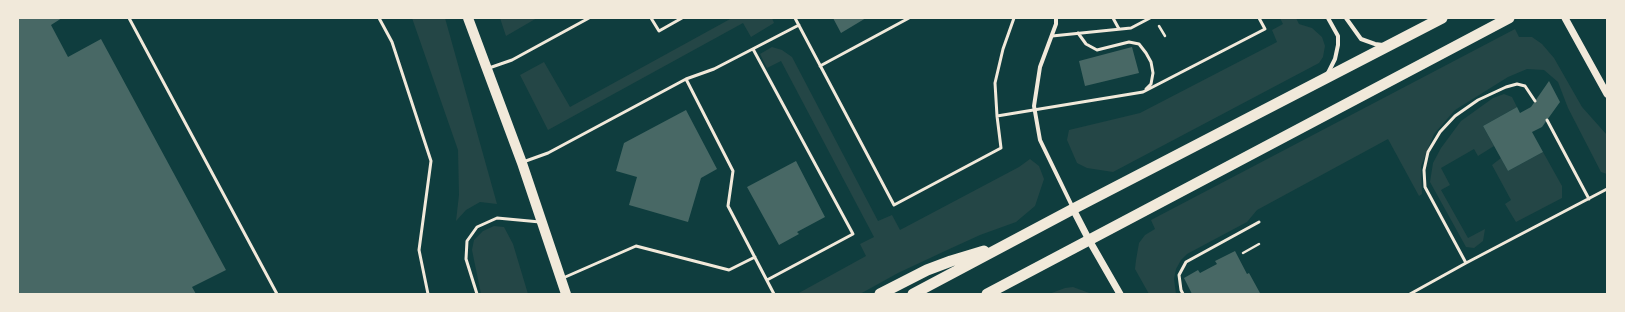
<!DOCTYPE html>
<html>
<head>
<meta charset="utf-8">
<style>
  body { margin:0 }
  #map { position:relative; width:1625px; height:312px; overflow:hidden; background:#0f3d3e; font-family:Lato,sans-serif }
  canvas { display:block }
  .frame { position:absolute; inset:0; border:19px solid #f1e9da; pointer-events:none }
</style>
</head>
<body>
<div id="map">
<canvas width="1625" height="312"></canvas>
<div class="frame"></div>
</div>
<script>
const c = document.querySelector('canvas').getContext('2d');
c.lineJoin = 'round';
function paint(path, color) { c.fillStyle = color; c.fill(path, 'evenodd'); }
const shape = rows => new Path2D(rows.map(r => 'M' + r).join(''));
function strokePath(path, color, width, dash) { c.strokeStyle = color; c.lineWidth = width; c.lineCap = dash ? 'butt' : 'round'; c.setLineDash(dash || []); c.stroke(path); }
const green = shape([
  [412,18,445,18,497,204,480,202,466,210,456,221,459,195,458,150],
  [500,18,537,18,506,36],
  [732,18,772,18,774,23,751,37,743,23,548,130,520,75,544,62,570,107],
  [1280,18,1296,18,1299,24,1312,28,1322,37,1325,46,1323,57,1319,63,1113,172,1087,168,1077,163,1067,140,1069,130,1140,113,1277,42,1272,30,1283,24],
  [1515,29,1519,37,1532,37,1542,44,1554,58,1582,107,1607,135,1607,174,1601,172,1568,108,1558,82,1544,70,1527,69,1508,77,1455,110,1434,134,1421,166,1422,194,1419,196,1388,139,1257,210,1247,222,1187,254,1181,260,1176,269,1174,279,1176,294,1149,294,1135,269,1136,260,1139,243,1145,235,1155,229,1151,220],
  [772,47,782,50,792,57,878,221,892,215,900,230,1019,167,1030,159,1039,166,1044,179,1035,206,1016,222,980,235,945,251,898,273,860,294,797,294,866,256,860,244,874,237,781,61,767,68,760,54],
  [1504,94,1512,97,1517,107,1483,126,1494,146,1478,156,1474,149,1441,168,1450,185,1441,190,1468,238,1485,229,1483,241,1474,248,1466,247,1430,182,1433,163,1441,148,1461,121,1493,98],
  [1543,152,1562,186,1562,198,1516,222,1505,204,1511,200,1492,165,1501,158,1508,171],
  [494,226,504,227,513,244,528,294,481,294,472,250,474,240,483,231],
  [1073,287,1092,294,1049,294,1065,288]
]);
const building = shape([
  [18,18,62,18,51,25,68,57,101,39,226,270,192,287,196,294,18,294],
  [833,18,866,18,841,33],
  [1132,47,1139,73,1085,86,1079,61],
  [1549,81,1560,102,1542,127,1532,132,1543,152,1508,171,1483,126,1517,107,1520,113,1531,107],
  [686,110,717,169,701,178,688,222,629,205,637,177,616,171,624,143],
  [796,161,825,217,797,232,799,234,779,245,747,187],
  [1235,251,1247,274,1249,273,1260,293,1192,294,1184,278,1198,270,1200,273,1217,264,1215,261]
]);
const path = shape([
  [1159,26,1165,36],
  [1243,253,1259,244]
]);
const service = shape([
  [129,18,277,294],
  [379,18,392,42,431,161,419,250,428,294],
  [651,18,659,31,682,18],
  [795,18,894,205,1001,148,997,116,995,83,1003,49,1014,18],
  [1113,18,1119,29],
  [1078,33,1086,44,1097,50,1129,42,1139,44,1146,53,1151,62,1153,73,1151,84,1146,89],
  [1052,36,1131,28,1150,18],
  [753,49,853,234,767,280],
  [820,66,909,18],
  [489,68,512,60,589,18],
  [686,79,733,171,728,206,774,294],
  [997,116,1143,92,1265,29,1259,18],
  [1547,120,1589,199],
  [523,162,548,153,686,79,714,69,799,25],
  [1466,263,1425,187,1424,170,1428,152,1440,132,1455,116,1478,100,1506,87,1517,84,1525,86,1535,101],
  [563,278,636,246,729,270,755,257],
  [477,294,466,259,467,241,477,227,497,218,540,222],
  [1183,294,1181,290,1179,275,1186,262,1259,222],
  [1410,294,1466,263,1607,189]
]);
const minor = shape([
  [1056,18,1056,24,1040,67,1034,106,1040,140,1073,208],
  [1346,18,1361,39,1375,44,1383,45],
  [1327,75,1335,59,1338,45,1338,36,1328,18]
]);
const tertiary = shape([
  [1565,18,1607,94],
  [1073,209,1089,240,1120,294]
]);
const primary = shape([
  [468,18,522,163,566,294]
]);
const trunk = shape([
  [880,294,927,270,951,261,984,251],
  [913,294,1073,209,1442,18],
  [987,294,1509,18]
]);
paint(green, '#244646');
paint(building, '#486865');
strokePath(path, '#f1e9da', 2.5);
strokePath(service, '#f1e9da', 3);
strokePath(minor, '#f1e9da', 4);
strokePath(tertiary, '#f1e9da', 7);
strokePath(primary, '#f1e9da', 10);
strokePath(trunk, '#f1e9da', 11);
</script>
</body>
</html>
